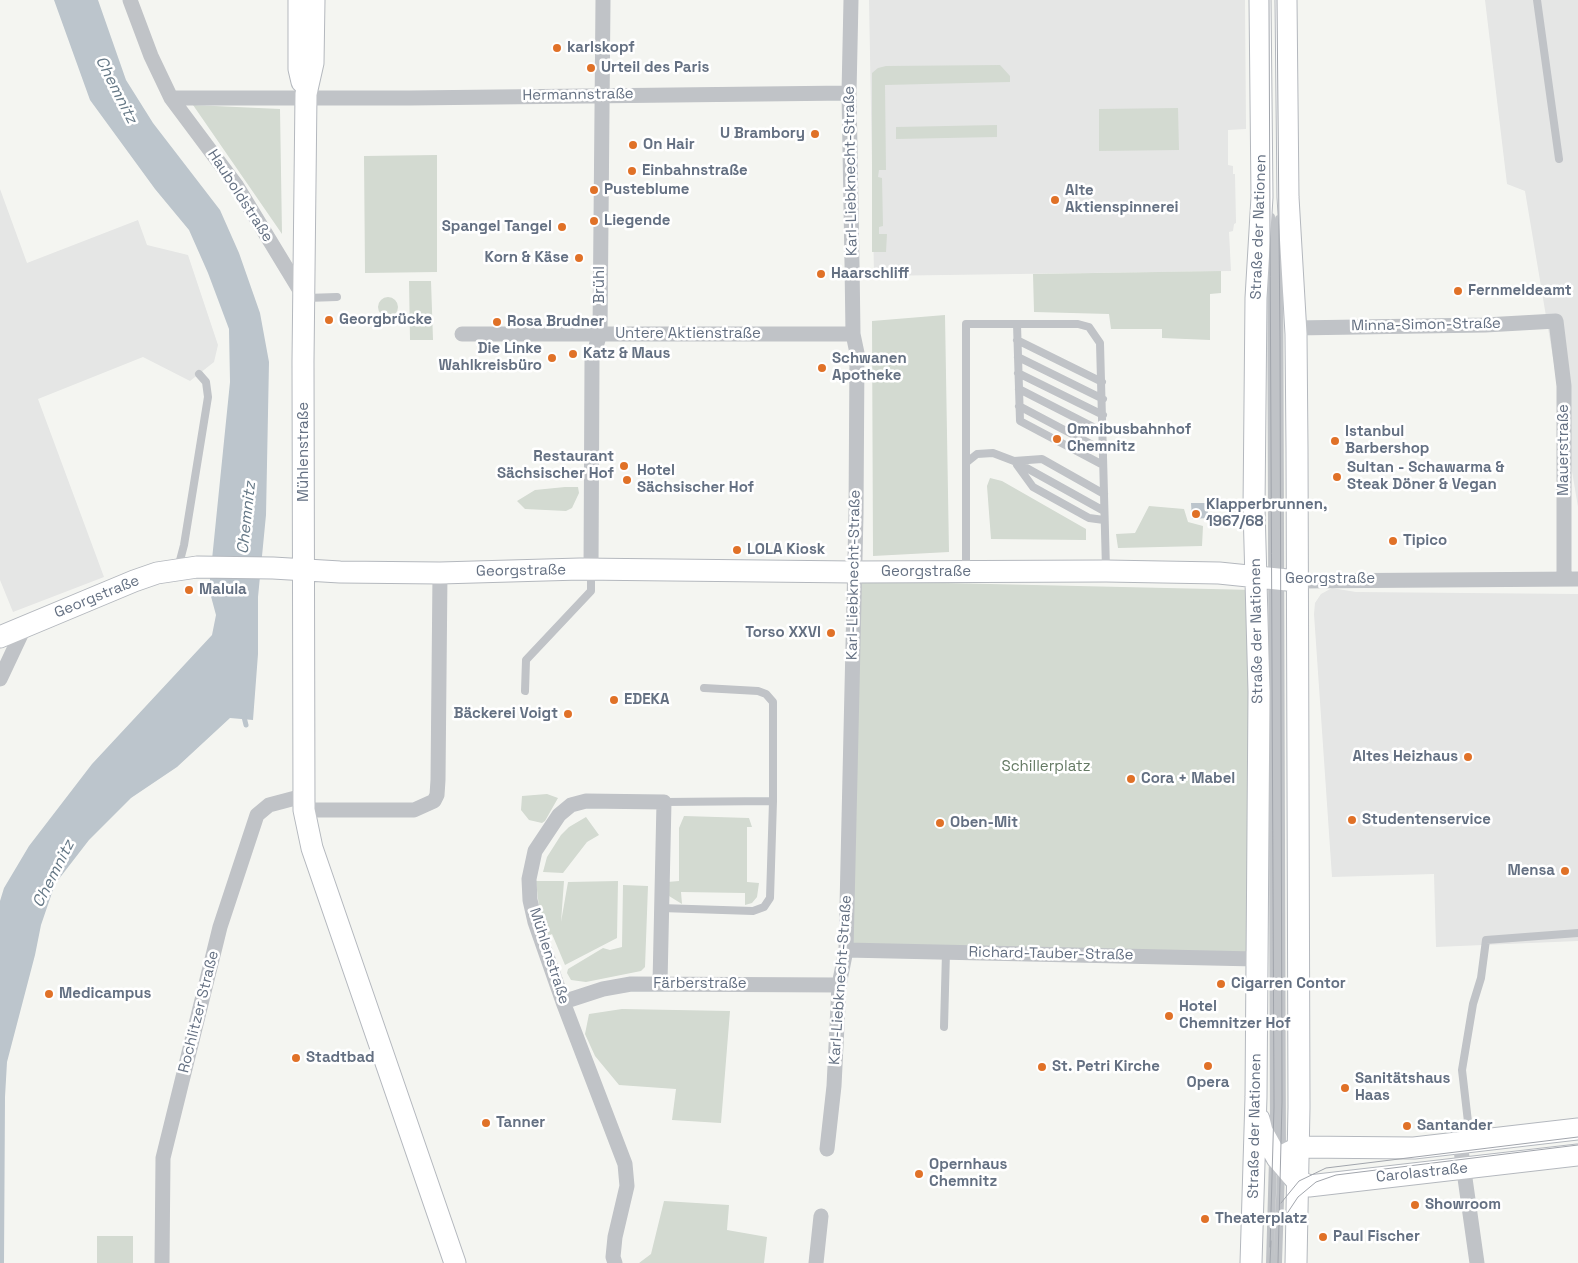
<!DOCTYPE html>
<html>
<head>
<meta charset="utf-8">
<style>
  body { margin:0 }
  canvas { display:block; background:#f4f5f1 }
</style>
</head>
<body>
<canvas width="1578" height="1263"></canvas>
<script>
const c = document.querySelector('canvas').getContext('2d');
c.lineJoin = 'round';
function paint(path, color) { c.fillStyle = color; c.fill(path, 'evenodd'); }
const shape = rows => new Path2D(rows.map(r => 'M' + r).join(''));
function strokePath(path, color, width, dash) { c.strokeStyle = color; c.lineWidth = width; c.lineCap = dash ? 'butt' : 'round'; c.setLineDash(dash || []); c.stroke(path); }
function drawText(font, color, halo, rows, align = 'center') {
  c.font = font + ' "Space Grotesk",sans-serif'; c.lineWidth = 5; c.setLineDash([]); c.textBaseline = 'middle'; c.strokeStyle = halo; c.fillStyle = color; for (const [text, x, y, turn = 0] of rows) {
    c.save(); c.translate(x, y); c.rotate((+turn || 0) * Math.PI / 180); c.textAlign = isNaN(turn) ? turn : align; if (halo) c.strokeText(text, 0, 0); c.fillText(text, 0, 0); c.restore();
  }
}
const built = shape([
  [869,0,1245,0,1246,129,1228,130,1228,165,1233,166,1233,174,1235,174,1236,223,1234,224,1233,231,1229,232,1231,271,874,276],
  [1485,0,1578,0,1578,507,1525,191,1507,184],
  [0,189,27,263,138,220,147,245,188,255,218,345,214,362,190,381,143,357,38,399,104,577,13,612,0,580],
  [1332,588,1356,592,1578,594,1578,941,1436,947,1434,874,1332,877,1314,614,1315,603,1321,594]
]);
const green = shape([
  [1000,65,1010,76,1010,82,885,85,886,170,879,170,878,177,882,178,883,226,879,227,879,234,887,234,886,252,872,252,872,73,878,68,886,66],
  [193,105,280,109,282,234],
  [1178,108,1179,150,1099,151,1099,109],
  [997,125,997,137,896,139,896,127],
  [437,155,437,272,365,273,364,156],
  [1221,271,1221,293,1210,294,1210,340,1162,338,1162,329,1111,329,1109,314,1034,312,1033,274],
  [409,281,431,281,433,340,410,340],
  '378 307a10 10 0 1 1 20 0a10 10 0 1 1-20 0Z',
  [945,315,949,552,873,556,872,321],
  [990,478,1002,481,1086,529,1086,540,991,539,987,486],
  [565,487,578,487,579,493,572,508,566,511,525,509,517,501,535,490],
  [1149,506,1184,509,1188,522,1203,526,1202,546,1118,548,1116,534,1135,533],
  [857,581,1255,590,1249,955,851,945],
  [547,794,558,798,545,821,542,823,529,820,521,810,522,796],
  [684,816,749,818,752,827,747,827,747,882,759,883,757,897,752,903,745,905,745,893,681,892,682,904,669,896,667,882,679,881,679,828],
  [586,817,599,835,587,842,563,873,543,872,547,857,561,835,569,827],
  [536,881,564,881,561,922,568,882,618,881,617,938,565,965,552,934,548,936,539,907],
  [623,885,648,886,645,967,641,971,586,982,571,980,567,973,568,969,603,948,610,950,622,947],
  [622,1009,730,1011,721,1123,672,1120,676,1089,619,1085,595,1056,585,1034,589,1014],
  [664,1201,729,1205,727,1230,767,1237,764,1263,639,1263,651,1254],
  [97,1236,133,1236,133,1263,97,1263]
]);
const water = shape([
  [54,0,98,0,126,80,153,123,220,210,239,253,260,313,269,362,266,515,258,597,258,654,253,720,230,718,177,767,131,798,89,840,55,884,41,925,35,955,7,1062,5,1097,4,1263,0,1263,0,901,4,888,29,846,92,764,212,635,216,615,209,589,230,382,229,329,208,273,189,230,155,189,90,100],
  [1191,503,1208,503,1208,518,1192,519]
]);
const stream = shape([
  [243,713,246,725]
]);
const lane = shape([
  [1537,0,1559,159],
  [1271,217,1274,1140],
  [1279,219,1282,1153],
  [306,298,337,297],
  [1017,324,1020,421,1103,465],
  [1017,340,1102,382],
  [1018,357,1103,399],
  [1018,373,1103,415],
  [1019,389,1103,432],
  [1019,406,1104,451],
  [1014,461,1042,459,1104,494],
  [967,462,977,454,993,453,1014,461,1104,511],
  [1017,465,1033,487,1089,518,1104,520],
  [178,568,184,545,208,397,206,382,199,374],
  [966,571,966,324,1078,324,1089,327,1100,343,1106,569],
  [525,691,526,660,591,591,591,571],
  [664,802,773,801],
  [661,908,753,911,764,907,770,898,773,801,773,702,766,694,758,691,704,688],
  [944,1027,946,952],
  [1470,1139,1462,1070,1473,1004,1481,978,1486,940,1578,933],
  [1270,1263,1273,1159],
  [1278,1263,1281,1169]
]);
const street = shape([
  [130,0,151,56,171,98,236,185,304,297],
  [171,98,410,98,849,93],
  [1295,328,1485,325,1556,321,1564,386,1564,579],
  [462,334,853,334],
  [591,570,592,360,600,333,603,0],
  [1297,581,1578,579],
  [0,679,24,628],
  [304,810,414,810,434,801,437,795,438,780,440,573],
  [846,950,1256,959],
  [563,1002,603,989,631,984,839,985],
  [1460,1143,1477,1263],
  [827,1149,834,1086,839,985,846,950,856,514,857,353,853,334,852,263,849,93,851,0],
  [162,1263,163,1158,220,927,257,815,269,805,303,796],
  [615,1263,613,1257,615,1237,627,1186,625,1164,563,1002,535,922,530,900,529,879,535,851,559,815,571,805,586,801,664,802,660,983],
  [816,1263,821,1216]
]);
const secondary = shape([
  [299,0,299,69,302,82],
  [314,0,313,63,306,94,303,361,304,810,312,848,455,1263],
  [1286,0,1288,197,1296,334,1297,448,1299,1107,1296,1263],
  [0,637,134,581,157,573,197,567,273,568,340,572,440,573,580,569,854,572,1106,571,1219,573,1297,581],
  [1259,1119,1262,1131,1277,1158,1295,1179,1309,1186,1578,1155],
  [1286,1154,1299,1147,1414,1148,1578,1129],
  [1251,1263,1256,1097,1259,692,1254,508,1256,298,1262,197,1260,0]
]);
const tram = shape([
  [1269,0,1274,1107,1270,1247],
  [1277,0,1280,340,1282,1102,1278,1263],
  [1281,1203,1299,1181,1326,1168,1578,1137],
  [1282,1226,1286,1215,1298,1197,1316,1182,1336,1175,1578,1145],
  [1270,1263,1271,1241]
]);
const markers = [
  [557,48,5,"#e07127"],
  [591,68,5,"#e07127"],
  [815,134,5,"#e07127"],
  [633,145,5,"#e07127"],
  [632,171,5,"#e07127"],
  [594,190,5,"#e07127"],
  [1055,200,5,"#e07127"],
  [594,221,5,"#e07127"],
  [562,227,5,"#e07127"],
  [579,258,5,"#e07127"],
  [821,274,5,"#e07127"],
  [1458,291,5,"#e07127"],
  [329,320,5,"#e07127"],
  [497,322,5,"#e07127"],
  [573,354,5,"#e07127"],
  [552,358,5,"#e07127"],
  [822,368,5,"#e07127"],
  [1057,439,5,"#e07127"],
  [1335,441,5,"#e07127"],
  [624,466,5,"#e07127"],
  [1337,477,5,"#e07127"],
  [627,480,5,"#e07127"],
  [1196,514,5,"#e07127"],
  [1393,541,5,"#e07127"],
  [737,550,5,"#e07127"],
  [189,590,5,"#e07127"],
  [831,633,5,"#e07127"],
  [614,700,5,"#e07127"],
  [568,714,5,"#e07127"],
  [1468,757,5,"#e07127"],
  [1131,779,5,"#e07127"],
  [1352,820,5,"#e07127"],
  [940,823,5,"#e07127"],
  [1565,871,5,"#e07127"],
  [1221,984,5,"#e07127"],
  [49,994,5,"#e07127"],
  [1169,1016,5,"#e07127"],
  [296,1058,5,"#e07127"],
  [1208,1066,5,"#e07127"],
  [1042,1067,5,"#e07127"],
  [1345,1088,5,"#e07127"],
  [486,1123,5,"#e07127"],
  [1407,1126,5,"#e07127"],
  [919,1174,5,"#e07127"],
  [1415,1205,5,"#e07127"],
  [1205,1219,5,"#e07127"],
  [1323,1237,5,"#e07127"]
];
const poiNames = [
  ["karlskopf",567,48],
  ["Urteil des Paris",601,68],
  ["U Brambory",805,134,"right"],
  ["On Hair",643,145],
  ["Einbahnstraße",642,171],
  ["Pusteblume",604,190],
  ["Alte",1065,191],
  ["Aktienspinnerei",1065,208],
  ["Liegende",604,221],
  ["Spangel Tangel",552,227,"right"],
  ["Korn & Käse",569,258,"right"],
  ["Haarschliff",831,274],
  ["Fernmeldeamt",1468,291],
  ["Georgbrücke",339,320],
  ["Rosa Brudner",507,322],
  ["Die Linke",542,349,"right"],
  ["Wahlkreisbüro",542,366,"right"],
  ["Katz & Maus",583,354],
  ["Schwanen",832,359],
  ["Apotheke",832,376],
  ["Omnibusbahnhof",1067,430],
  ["Chemnitz",1067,447],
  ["Istanbul",1345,432],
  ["Barbershop",1345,449],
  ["Restaurant",614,457,"right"],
  ["Sächsischer Hof",614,474,"right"],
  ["Sultan - Schawarma &",1347,468],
  ["Steak Döner & Vegan",1347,485],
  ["Hotel",637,471],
  ["Sächsischer Hof",637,488],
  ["Klapperbrunnen,",1206,505],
  ["1967/68",1206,522],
  ["Tipico",1403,541],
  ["LOLA Kiosk",747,550],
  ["Malula",199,590],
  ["Torso XXVI",821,633,"right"],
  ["EDEKA",624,700],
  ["Bäckerei Voigt",558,714,"right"],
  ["Altes Heizhaus",1458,757,"right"],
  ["Cora + Mabel",1141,779],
  ["Studentenservice",1362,820],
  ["Oben-Mit",950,823],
  ["Mensa",1555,871,"right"],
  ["Cigarren Contor",1231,984],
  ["Medicampus",59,994],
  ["Hotel",1179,1007],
  ["Chemnitzer Hof",1179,1024],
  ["Stadtbad",306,1058],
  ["St. Petri Kirche",1052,1067],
  ["Sanitätshaus",1355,1079],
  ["Haas",1355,1096],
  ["Opera",1208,1083,"center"],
  ["Tanner",496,1123],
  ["Santander",1417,1126],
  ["Opernhaus",929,1165],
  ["Chemnitz",929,1182],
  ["Showroom",1425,1205],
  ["Theaterplatz",1215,1219],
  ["Paul Fischer",1333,1237]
];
const streetNames = [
  ["Hermannstraße",578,95,-1],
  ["Karl-Liebknecht-Straße",851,171,-91],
  ["Hauboldstraße",240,196,57],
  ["Straße der Nationen",1259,227,-88],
  ["Brühl",600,285,-90],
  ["Minna-Simon-Straße",1426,325,-1],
  ["Untere Aktienstraße",688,334],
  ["Mauerstraße",1564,450,-90],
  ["Mühlenstraße",304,452,-90],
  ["Georgstraße",521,571,-1],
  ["Georgstraße",926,572],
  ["Karl-Liebknecht-Straße",854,575,-89],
  ["Georgstraße",1330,579],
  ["Georgstraße",97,597,-22],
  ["Straße der Nationen",1257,631,-91],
  ["Richard-Tauber-Straße",1051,954,1],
  ["Mühlenstraße",549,956,72],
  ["Karl-Liebknecht-Straße",841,980,-86],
  ["Färberstraße",700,984],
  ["Rochlitzer Straße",199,1012,-76],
  ["Straße der Nationen",1255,1126,-89],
  ["Carolastraße",1422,1173,-6]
];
const parkNames = [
  ["Schillerplatz",1046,767]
];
const waterNames = [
  ["Chemnitz",116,90,63],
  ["Chemnitz",247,518,-84],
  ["Chemnitz",54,874,-63]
];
paint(built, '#e5e6e5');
paint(green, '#d3dad1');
paint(water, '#bcc5cc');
strokePath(stream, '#bcc5cc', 5);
strokePath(secondary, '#b4b8be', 23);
strokePath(lane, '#c0c3c7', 8);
strokePath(street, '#c0c3c7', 15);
strokePath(secondary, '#fff', 21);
strokePath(tram, '#a1a5ac', 1);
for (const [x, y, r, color] of markers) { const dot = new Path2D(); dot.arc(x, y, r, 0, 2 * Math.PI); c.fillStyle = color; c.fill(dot); strokePath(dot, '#fff', 2); }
drawText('bold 15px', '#647082', '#fff', poiNames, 'left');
drawText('15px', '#647082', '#fff', streetNames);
drawText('15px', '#647963', '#fff', parkNames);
drawText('italic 16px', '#657886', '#fff', waterNames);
</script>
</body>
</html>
